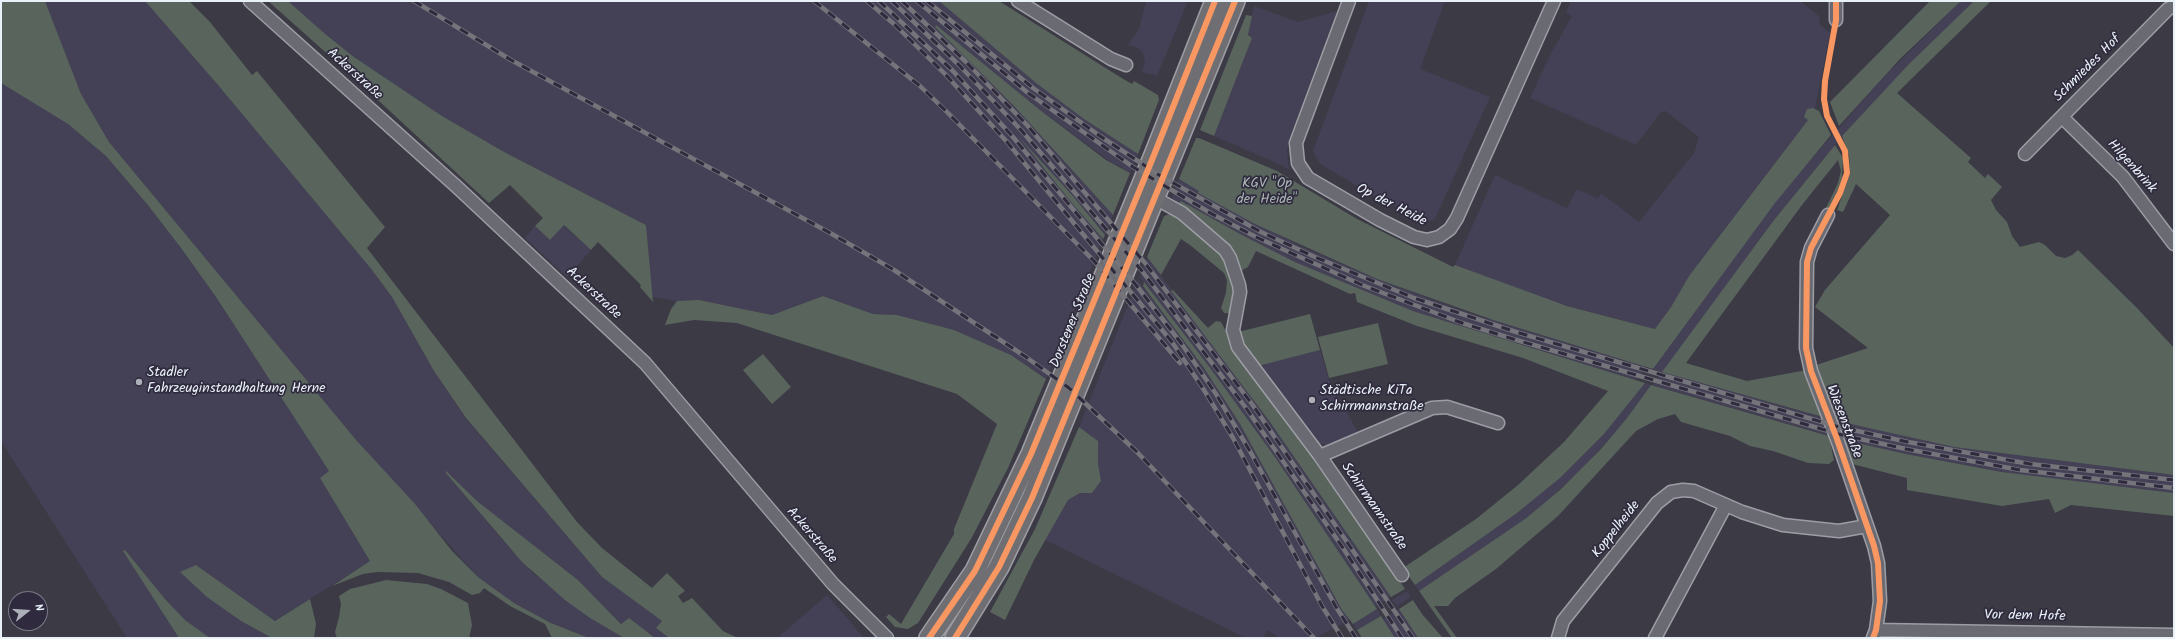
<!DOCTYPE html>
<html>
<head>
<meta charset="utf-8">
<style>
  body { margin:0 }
  #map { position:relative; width:2175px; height:639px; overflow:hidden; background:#3c3a45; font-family:Kalam,sans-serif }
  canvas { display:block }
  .frame { position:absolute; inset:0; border:2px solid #e8f1f8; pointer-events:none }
  .north { position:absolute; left:8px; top:591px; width:40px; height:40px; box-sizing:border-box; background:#2f2a3d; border:1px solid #797a88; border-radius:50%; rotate:73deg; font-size:11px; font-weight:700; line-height:16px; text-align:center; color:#e8f1f8 }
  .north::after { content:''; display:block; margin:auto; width:14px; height:18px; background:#acb1b9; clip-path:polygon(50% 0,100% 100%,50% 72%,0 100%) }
</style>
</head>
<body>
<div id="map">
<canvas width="2175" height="639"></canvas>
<div class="frame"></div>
<div class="north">N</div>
</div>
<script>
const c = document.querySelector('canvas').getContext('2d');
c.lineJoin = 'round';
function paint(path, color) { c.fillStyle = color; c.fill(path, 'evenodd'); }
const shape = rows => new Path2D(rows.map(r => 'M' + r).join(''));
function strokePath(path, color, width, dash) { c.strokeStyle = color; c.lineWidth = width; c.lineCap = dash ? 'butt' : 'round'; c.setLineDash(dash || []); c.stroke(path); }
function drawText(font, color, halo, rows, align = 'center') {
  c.font = font + ' Kalam,sans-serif'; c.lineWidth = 3.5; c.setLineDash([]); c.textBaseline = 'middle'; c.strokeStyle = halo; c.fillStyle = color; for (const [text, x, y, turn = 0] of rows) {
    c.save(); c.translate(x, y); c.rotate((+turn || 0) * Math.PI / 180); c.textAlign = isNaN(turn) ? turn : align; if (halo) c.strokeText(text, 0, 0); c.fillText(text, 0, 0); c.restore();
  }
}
const built = shape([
  [45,1,145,1,218,85,372,270,392,297,434,371,466,419,602,577,662,621,656,628,669,638,655,638,649,634,622,624,578,580,477,501,446,471,445,472,504,542,533,573,590,618,624,638,589,638,552,623,514,603,478,577,357,441,109,142,81,94],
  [288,1,939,1,1036,83,1084,119,1138,154,1130,173,1116,164,1115,165,1040,110,936,25,935,26,1014,106,1113,215,1105,235,1073,196,1024,143,1070,201,1103,239,1046,379,1011,355,954,330,897,315,873,314,823,296,772,315,699,300,677,301,652,297,646,225,506,153,442,116,354,57,324,33],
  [1146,1,1188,1,1157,76,1142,72,1145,62,1143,53,1138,48,1128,45,1139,29],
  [1369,1,1445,1,1420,69,1490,97,1435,219,1427,222,1372,195,1319,163,1313,151],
  [1571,1,1800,1,1819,16,1820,25,1830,33,1815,108,1808,120,1689,276,1671,307,1655,329,1554,302,1455,265,1495,175,1567,208,1577,189,1598,199,1601,193,1639,222,1694,153,1699,137,1665,111,1661,112,1636,145,1530,98,1549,57,1572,16,1566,12],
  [1961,1,1974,1,1908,65,1842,136,1774,220,1663,372,1821,417,1827,435,1653,385,1662,372,1653,369,1785,189,1884,77],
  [1254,6,1298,22,1337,11,1292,131,1287,149,1288,164,1290,170,1279,164,1214,136,1252,38,1248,36],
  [1,83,68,124,106,156,147,204,181,248,216,297,330,472,320,478,370,561,275,621,196,565,198,588,241,621,272,638,210,638,185,620,165,599,125,550,124,552,179,638,127,638,1,441],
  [1179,179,1296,244,1377,279,1469,313,1646,367,1636,380,1413,311,1295,262,1242,235,1181,201,1228,246,1174,204,1176,201,1172,198],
  [563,225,591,250,567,277,525,238,535,226,550,240],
  [1147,257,1270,422,1391,597,1375,606,1275,457,1211,369,1140,277],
  [1138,280,1204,368,1240,424,1335,597,1350,620,1315,638,1279,638,1268,630,1263,638,1246,638,1045,540,1068,500,1080,493,1092,493,1101,481,1098,463,1098,441,1079,427],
  [1320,350,1330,383,1358,432,1328,446,1318,443,1258,366],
  [1645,383,1651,385,1627,418,1581,471,1525,519,1419,591,1415,585,1517,513,1560,478,1604,434],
  [1837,421,1954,447,2174,475,2174,493,2014,474,1906,454,1844,440],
  [1407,591,1411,597,1397,606,1392,600],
  [827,595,864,638,777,638],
  [1377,609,1381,616,1357,630,1353,624],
  [1399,609,1418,638,1395,638,1383,619]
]);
const green = shape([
  [1,1,45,1,81,94,109,142,357,441,415,504,452,551,478,577,514,603,551,623,589,638,552,638,545,624,510,606,484,588,480,593,472,595,449,582,418,573,377,572,363,574,332,586,370,561,320,478,329,471,216,297,181,248,147,204,106,156,68,124,1,83],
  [145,1,189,1,210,22,252,75,257,71,385,227,367,248,577,522,602,548,652,588,667,573,685,591,678,596,683,603,692,598,723,631,738,638,669,638,656,628,662,621,602,577,466,418,434,371,392,297,372,270,218,85],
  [268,1,288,1,324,33,354,57,442,116,506,153,646,225,653,302,640,287,641,285,598,242,591,250,564,225,550,240,535,226,543,218,510,185,489,203,351,75],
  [939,1,999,1,1120,77,1132,84,1134,81,1158,95,1159,100,1138,154,1084,119,1036,83],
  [1930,1,1961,1,1901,58,1839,126,1830,102],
  [1974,1,1991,1,1897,93,1971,158,1968,162,1985,178,1988,174,2002,187,1991,200,1996,210,2007,222,2012,236,2020,247,2039,242,2045,245,2056,256,2065,258,2072,255,2078,250,2137,308,2174,348,2174,475,1954,447,1837,421,1813,366,1868,348,1815,307,1825,290,1890,215,1856,184,1843,212,1837,210,1850,174,1849,155,1842,136,1908,65],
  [1246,15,1252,16,1248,35,1252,38,1214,136,1200,130],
  [936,25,1040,110,1106,160,1130,173,1113,215,1014,106,935,27],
  [1813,108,1819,111,1831,135,1775,203,1653,369,1496,321,1377,279,1255,224,1198,193,1199,191,1179,179,1196,138,1199,138,1277,171,1357,219,1453,267,1455,265,1567,306,1655,329,1671,307,1689,276,1808,120,1804,117,1807,109],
  [1018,136,1073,196,1105,235,1103,239,1070,201],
  [1835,145,1843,158,1842,178,1837,194,1812,237,1838,183,1841,171,1838,160,1802,205,1686,363,1747,381,1807,370,1823,417,1662,372,1774,220],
  [1181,201,1242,235,1295,262,1413,311,1645,383,1604,434,1560,478,1517,513,1415,585,1403,568,1476,519,1518,485,1564,442,1608,391,1523,358,1417,326,1357,302,1355,293,1350,294,1256,251,1248,267,1241,271,1228,245,1179,203],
  [1169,214,1175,216,1220,254,1229,265,1235,289,1229,313,1224,313,1221,308,1226,293,1227,280,1224,273,1190,245,1181,239,1161,275,1147,257,1164,216],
  [1144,282,1211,369,1275,457,1377,609,1353,624,1342,610,1240,424,1204,368,1143,286],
  [1173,290,1208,328,1216,321,1221,322,1228,335,1231,346,1318,462,1405,589,1391,597,1270,422,1171,291],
  [823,296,873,314,897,315,954,330,1011,355,1046,379,1008,468,971,539,918,623,908,629,895,627,886,617,889,614,901,624,954,534,954,529,997,424,957,394,737,323,694,320,665,325,671,309,677,301,699,300,772,315],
  [1310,314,1320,350,1258,366,1241,343,1238,332],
  [1378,323,1388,364,1329,378,1318,337],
  [763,354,791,387,772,404,743,370],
  [1651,385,1829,436,1834,460,1829,464,1808,463,1773,451,1750,446,1730,436,1681,422,1675,414,1658,419,1636,431,1558,516,1496,569,1455,598,1448,606,1434,606,1457,638,1452,638,1419,591,1525,519,1561,489,1601,449,1627,418],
  [1079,427,1098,441,1098,463,1101,481,1092,493,1080,493,1068,500,1034,560,1005,620,990,612,1035,529],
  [1844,440,1906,454,2002,472,2174,493,2174,516,2071,505,2055,513,2049,499,2002,506,1907,490,1907,478,1852,464],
  [446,471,477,501,578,580,621,624,629,618,655,638,624,638,590,618,565,600,522,562,445,472],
  [125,550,165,599,185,620,210,638,179,638,123,551],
  [196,565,275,621,310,599,316,624,314,638,272,638,241,621,207,597,180,572],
  [386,580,427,584,441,589,468,603,472,625,469,638,337,638,335,632,339,617,341,604,339,596,350,589],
  [1413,600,1422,614,1443,638,1418,638,1399,609],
  [1381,616,1395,638,1362,638,1357,630]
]);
const minor = shape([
  [250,1,457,187,645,363,833,584,887,638],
  [1018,1,1111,59,1126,65],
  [1349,1,1296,143,1298,163,1308,178,1380,220,1414,237,1427,240,1439,237,1450,229,1457,218,1554,1],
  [1836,1,1836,20],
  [2062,117,2123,177,2174,244],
  [2025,154,2168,9,2174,6],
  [1155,198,1182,213,1225,250,1230,258,1239,285,1240,292,1233,330,1238,347,1320,456,1402,575],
  [1828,215,1811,248,1807,262,1806,348,1811,371,1837,439,1874,546,1878,563,1880,601,1876,630,1873,638],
  [1320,456,1432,408,1447,407,1498,423],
  [1876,630,2174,635],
  [1558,638,1563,621,1657,503,1671,492,1683,490,1694,491,1742,512,1783,525,1839,531,1867,526],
  [1655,638,1726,505]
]);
const primary = shape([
  [929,638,975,571,1031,454,1154,155,1215,1],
  [955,638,999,567,1032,498,1235,1]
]);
const rail = shape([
  [414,1,511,60,832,234,894,270,1026,357,1069,388,1137,452,1314,638],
  [814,1,920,86,946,111,1094,261,1180,363],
  [867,1,894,24,946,75,1007,142,1172,342,1204,390,1233,438,1322,606,1342,638],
  [879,1,952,70,1013,137,1136,285,1181,343,1216,394,1251,453,1336,607,1356,638],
  [892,1,959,65,1021,130,1142,271,1246,408,1343,548,1402,638],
  [902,1,966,62,1027,125,1145,263,1252,404,1413,638],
  [917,1,1028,93,1133,167,1212,214,1258,238,1362,285,1462,323,1513,339,1842,435,1906,449,2020,470,2174,488],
  [927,1,1033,88,1100,136,1159,175,1261,232,1315,257,1414,298,1516,332,1839,427,1908,442,2030,464,2174,480]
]);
const cycleway = shape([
  [1836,1,1836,20,1825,81,1824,99,1827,116,1845,151,1847,173,1840,193,1811,248,1807,262,1806,348,1811,371,1837,439,1874,546,1878,563,1880,601,1876,630,1873,638],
  [929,638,975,571,1031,454,1154,155,1215,1],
  [955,638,999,567,1032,498,1235,1]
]);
const markers = [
  [139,382,4,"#acb1b9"],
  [1312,400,4,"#acb1b9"]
];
const streetNames = [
  ["Schmiedes Hof",2088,69,-45],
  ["Ackerstraße",354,75,42],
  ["Hilgenbrink",2131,167,48],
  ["Op der Heide",1391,206,27],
  ["Ackerstraße",593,294,43],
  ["Dorstener Straße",1074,321,-68],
  ["Wiesenstraße",1843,422,69],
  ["Schirrmannstraße",1373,507,55],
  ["Koppelheide",1617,530,-52],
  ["Ackerstraße",811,536,49],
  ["Vor dem Hofe",2025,617,1]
];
const parkNames = [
  ["KGV \"Op",1267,185],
  ["der Heide\"",1267,201]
];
const poiNames = [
  ["Stadler",147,374],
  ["Fahrzeuginstandhaltung Herne",147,390],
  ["Städtische KiTa",1320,392],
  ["Schirrmannstraße",1320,408]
];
paint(built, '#444157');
paint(green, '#59645d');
strokePath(minor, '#9d9ea5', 15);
strokePath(primary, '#9d9ea5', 22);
strokePath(minor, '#6a6b72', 12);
strokePath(primary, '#6f6f73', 19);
strokePath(rail, '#74747a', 4.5);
strokePath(rail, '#2f2a3d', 3, [9]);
strokePath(cycleway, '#f99763', 6);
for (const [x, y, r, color] of markers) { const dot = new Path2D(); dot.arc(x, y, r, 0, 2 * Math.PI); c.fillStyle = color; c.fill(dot); strokePath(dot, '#2f2a3d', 1.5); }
drawText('14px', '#e8f1f8', '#2f2a3d', streetNames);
drawText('14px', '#a9b5b4', '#2f2a3d', parkNames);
drawText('14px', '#e8f1f8', '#2f2a3d', poiNames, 'left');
</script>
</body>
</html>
